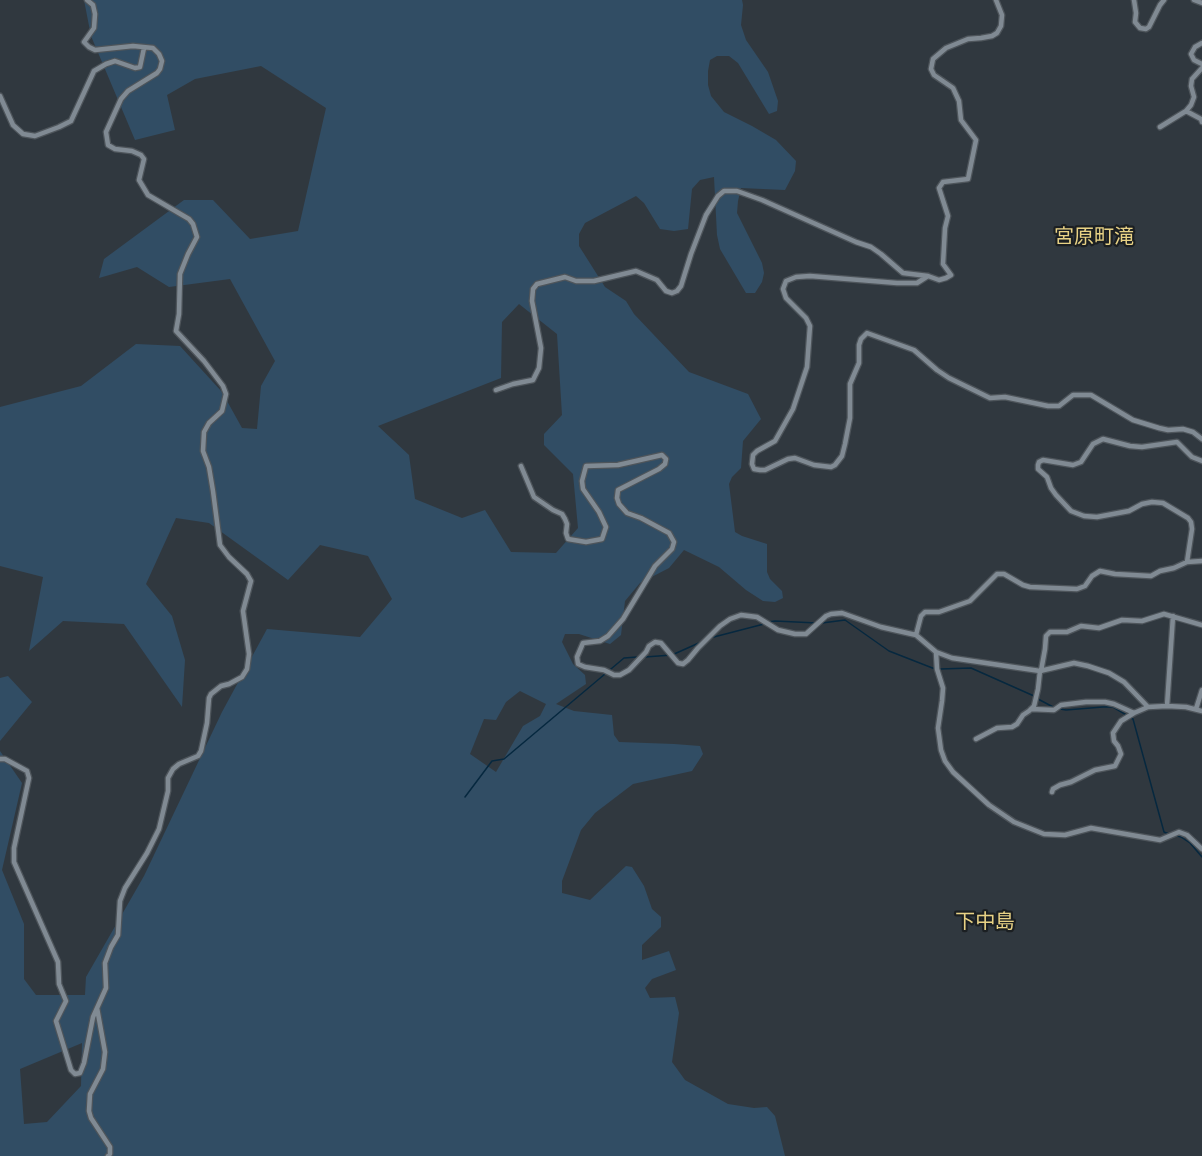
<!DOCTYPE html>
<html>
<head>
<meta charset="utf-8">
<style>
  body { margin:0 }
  canvas { display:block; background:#30383f }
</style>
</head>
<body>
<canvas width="1202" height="1156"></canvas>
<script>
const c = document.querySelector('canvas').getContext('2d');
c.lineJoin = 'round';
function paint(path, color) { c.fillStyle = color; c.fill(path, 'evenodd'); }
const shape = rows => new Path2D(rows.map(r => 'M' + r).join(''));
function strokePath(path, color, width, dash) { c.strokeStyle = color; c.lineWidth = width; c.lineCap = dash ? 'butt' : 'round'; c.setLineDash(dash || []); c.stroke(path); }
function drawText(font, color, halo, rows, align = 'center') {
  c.font = font + ' Ubuntu,"Noto Sans JP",sans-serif'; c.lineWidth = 4.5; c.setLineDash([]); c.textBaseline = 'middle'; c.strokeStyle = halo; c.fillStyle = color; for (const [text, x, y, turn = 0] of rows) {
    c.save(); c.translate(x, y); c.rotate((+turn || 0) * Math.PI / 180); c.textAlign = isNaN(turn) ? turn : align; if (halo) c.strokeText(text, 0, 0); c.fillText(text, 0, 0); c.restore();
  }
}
const green = shape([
  [84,0,742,0,743,5,741,25,746,40,768,72,778,101,777,111,769,114,738,63,729,56,717,56,710,60,708,71,708,85,711,96,724,112,752,126,776,140,796,161,795,171,785,190,741,188,738,201,737,213,762,263,764,273,762,282,755,293,746,293,720,249,717,235,714,177,700,180,692,189,688,229,674,231,660,229,644,203,636,196,585,223,579,234,579,246,605,287,626,301,634,314,689,372,748,394,761,419,743,441,741,468,732,477,729,484,735,532,742,536,767,544,767,572,770,579,782,591,783,598,775,602,763,601,746,590,719,567,684,550,669,568,640,583,625,601,621,635,610,644,579,634,565,634,562,642,573,664,585,675,586,684,556,704,574,711,612,715,614,735,619,742,674,744,700,746,703,754,692,771,633,784,595,813,581,830,562,881,562,893,590,900,626,866,632,867,644,886,652,909,661,917,661,927,642,945,642,960,669,951,676,970,652,979,645,988,650,998,675,997,679,1013,672,1062,685,1080,728,1104,754,1108,767,1107,775,1116,785,1156,0,1156,0,751,22,783,2,870,24,924,24,979,36,995,85,995,86,977,144,876,222,712,267,629,360,637,392,599,368,556,320,545,288,580,209,523,176,518,146,584,172,616,185,660,182,707,124,624,63,621,29,651,43,577,0,566,0,407,81,386,136,344,180,346,222,392,242,428,257,429,261,386,275,361,230,279,169,287,137,267,99,278,104,259,184,200,213,200,250,239,298,231,326,108,261,66,195,79,167,95,175,130,135,140,91,36],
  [519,304,557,334,562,415,544,434,544,445,573,474,578,528,556,553,511,552,485,510,462,518,415,499,409,455,378,426,501,378,502,322],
  [520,691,546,704,540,716,523,726,496,772,470,754,484,719,496,720,506,702],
  [82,1043,81,1086,47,1122,24,1124,20,1069],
  [8,676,32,702,0,741,0,678]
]);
const stream = shape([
  [768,622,775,621,817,623],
  [822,623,845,620,889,651,935,669],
  [710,638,764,624],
  [645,657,672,655,701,642],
  [940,669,971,668,1034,696],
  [1038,699,1055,708],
  [1060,709,1066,710,1103,707,1113,707,1133,719,1164,832,1169,834],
  [465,797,492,761,504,759,624,658,637,657],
  [1174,835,1181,837,1190,843,1202,857]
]);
const street = shape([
  [1134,0,1136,13,1135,22,1140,28,1146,29,1149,27,1160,5,1164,0],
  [1194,0,1202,3],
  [1202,43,1195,47,1191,54,1194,60,1202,64],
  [0,96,13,125,23,134,35,136,59,127,71,121,94,71,106,64,115,61,135,68,140,67,144,48],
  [1186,111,1201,119,1202,122],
  [1160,127,1186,111,1191,105,1194,97,1191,86,1192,79,1202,68],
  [928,276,917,283,897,283,810,276,796,277,786,281,783,289,786,298,806,318,810,326,807,367,793,409,775,441,757,451,753,455,752,464,754,469,760,470,765,470,788,459,795,458,814,465,831,467,835,465,842,456,845,444,850,418,850,384,859,363,859,345,861,339,867,333,914,350,937,370,949,378,990,398,1005,397,1048,406,1059,406,1073,395,1091,395,1133,420,1159,428,1168,430,1183,429,1193,432,1202,439],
  [496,390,513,384,533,380,539,368,541,348,532,301,533,289,537,284,565,277,576,281,594,281,636,271,657,280,666,291,672,293,677,291,681,286,691,254,706,215,718,196,724,191,737,191,762,200,856,242,871,247,881,254,903,273,928,276,939,280,946,278,951,275,943,264,945,228,948,216,939,188,943,182,968,179,976,140,961,120,959,101,953,88,934,75,931,69,933,59,946,48,968,39,981,38,992,36,997,33,1001,26,1002,15,996,0],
  [521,466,534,497,553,510,562,514,565,519,567,524,566,533,568,539,586,542,602,539,606,527,599,512,583,489,582,481,586,466,618,465,662,455,666,459,665,464,659,469,618,490,617,498,619,504,627,513,641,518,669,533,674,542,672,549,655,566,623,619,608,636,600,641,583,643,577,657,578,664,585,667,604,670,614,675,620,675,629,670,646,652,649,646,655,642,661,643,678,663,683,664,688,660,698,648,720,626,730,619,741,615,757,617,778,630,795,634,806,634,826,616,831,614,842,613,881,627,916,635,936,652,952,658,1040,671,1074,663,1088,666,1109,673,1124,682,1148,707],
  [1187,562,1192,529,1191,522,1188,518,1163,503,1152,502,1142,504,1129,511,1097,517,1084,516,1071,511,1056,495,1051,488,1047,477,1038,469,1038,465,1039,462,1043,460,1073,465,1081,462,1093,444,1103,439,1130,446,1142,447,1177,442,1192,457,1202,461],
  [916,635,921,616,925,612,939,612,970,601,997,574,1004,574,1023,585,1030,587,1077,589,1085,586,1092,576,1100,571,1115,574,1151,576,1160,571,1174,568,1187,562,1202,561],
  [936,652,937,669,943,688,942,701,938,728,941,750,945,761,953,772,989,805,1014,822,1044,834,1065,835,1091,828,1160,840,1179,832,1187,835,1202,849],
  [1041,671,1045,649,1046,636,1050,632,1067,632,1081,626,1099,628,1122,620,1142,621,1164,614,1202,625],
  [1167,706,1173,616],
  [1031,709,1054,710,1061,705,1086,702,1105,702,1114,704,1134,713],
  [1196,709,1202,690],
  [976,739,997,728,1012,727,1017,724,1023,715,1029,711,1034,706,1038,689,1040,671],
  [0,759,5,759,27,771,29,778,14,848,14,862,58,962,59,984,66,1001,56,1021,71,1070,75,1074,80,1073,84,1063,93,1017,106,988,105,963,111,947,118,935,120,901,125,888,147,853,159,829,168,791,168,778,173,769,179,764,198,756,201,751,207,723,209,698,211,694,221,686,229,684,242,677,247,669,249,654,243,611,251,581,247,574,229,557,220,545,213,491,209,467,203,451,204,432,209,423,222,411,226,394,223,386,204,361,176,331,179,314,180,274,188,254,197,237,193,224,189,219,148,195,139,180,144,159,141,155,132,151,115,149,108,145,106,132,121,99,128,91,157,73,160,69,162,61,159,54,153,48,133,46,95,50,89,47,84,42,94,28,95,14,93,5,87,0],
  [1052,792,1053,789,1060,785,1071,782,1095,770,1115,766,1121,754,1118,746,1114,741,1113,733,1121,721,1134,713,1148,707,1167,706,1186,707,1202,711],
  [97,1008,105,1052,103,1069,90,1094,89,1111,91,1118,110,1147,110,1154,108,1156]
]);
const quarterNames = [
  ["宮原町滝",1094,236],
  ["下中島",985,921]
];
paint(green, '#314d64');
strokePath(stream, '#06283f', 1.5);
strokePath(street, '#4e555b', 7);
strokePath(street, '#808a93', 4.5);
drawText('20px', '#e8d285', '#1b1f22', quarterNames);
</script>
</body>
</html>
